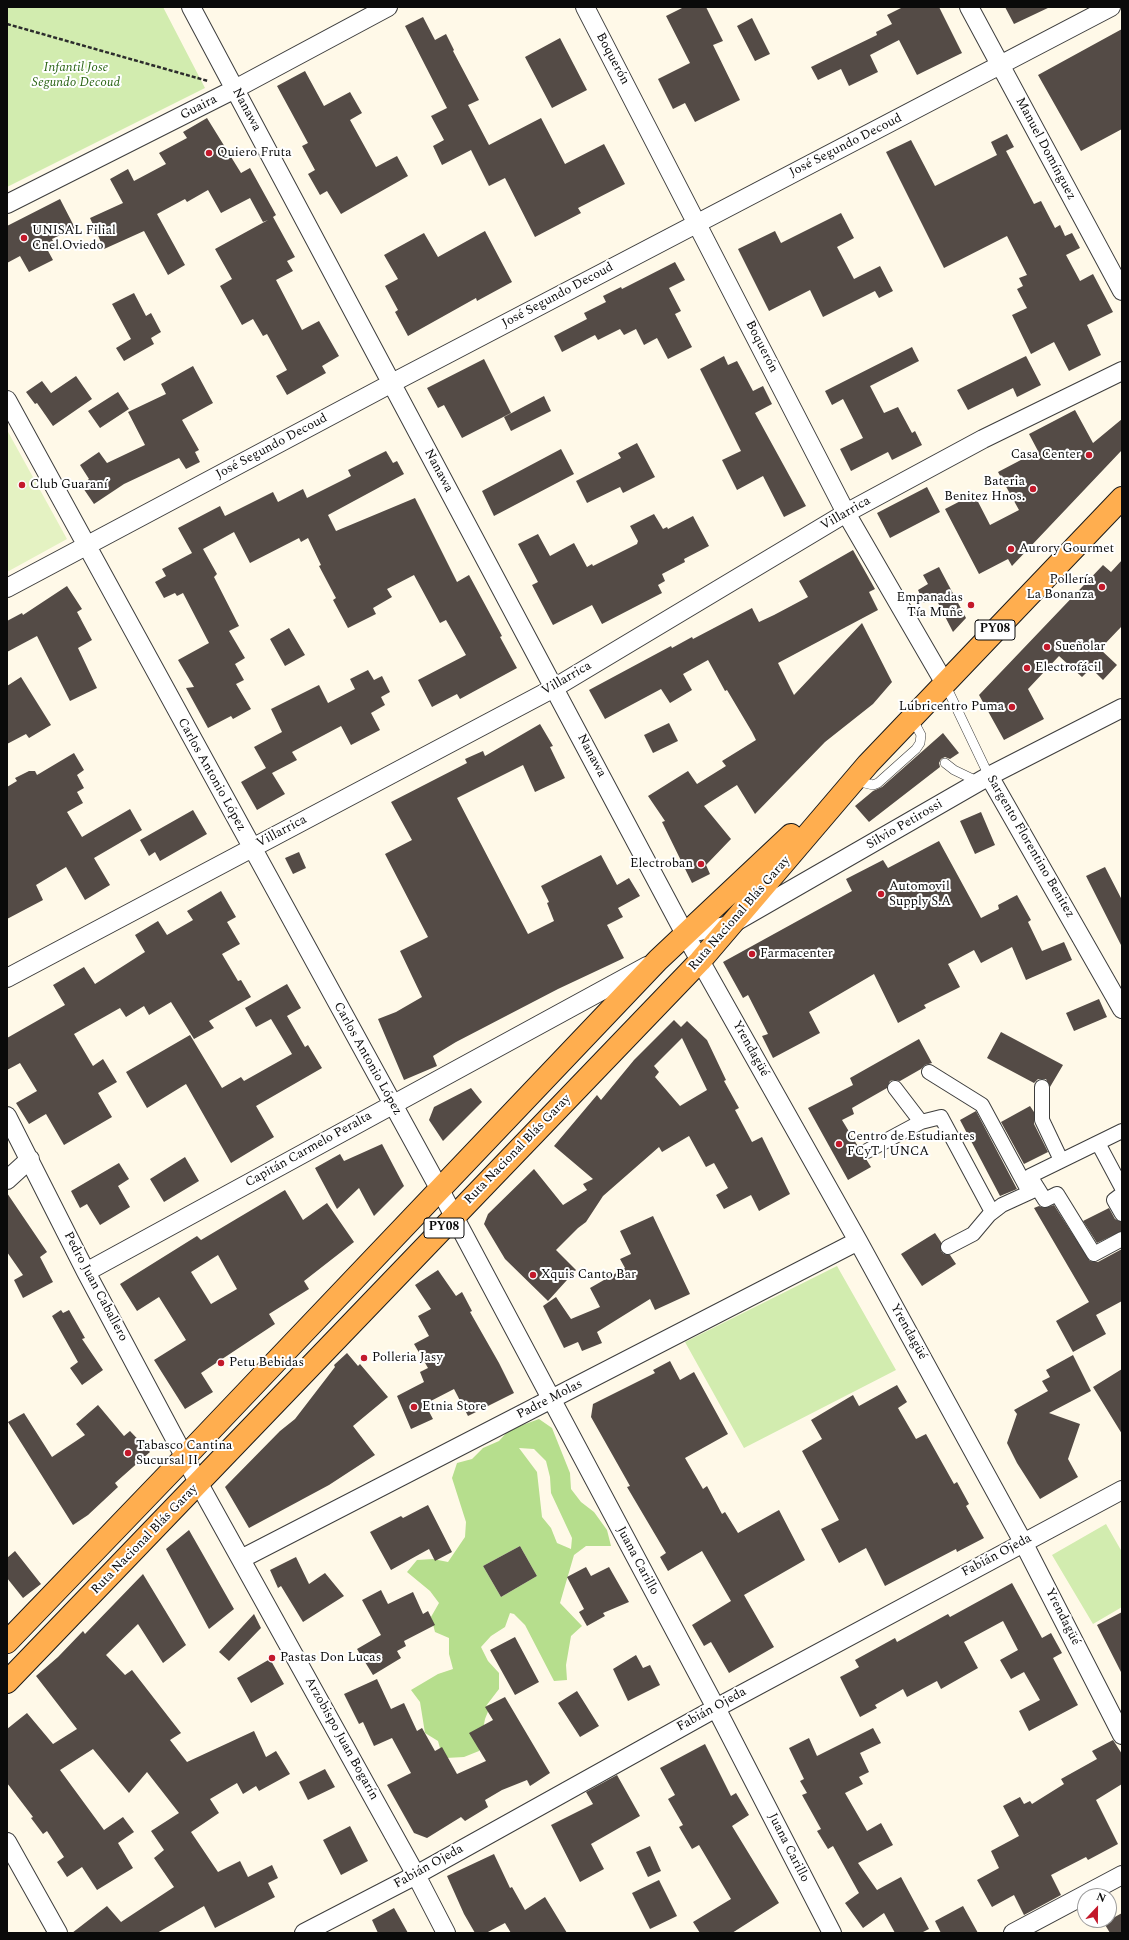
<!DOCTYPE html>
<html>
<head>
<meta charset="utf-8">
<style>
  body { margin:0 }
  #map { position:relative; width:1129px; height:1940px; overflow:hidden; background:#fff9e8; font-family:Spectral,serif }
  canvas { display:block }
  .frame { position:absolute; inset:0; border:8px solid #0a0a0a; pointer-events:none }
  .north { position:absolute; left:1077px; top:1888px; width:40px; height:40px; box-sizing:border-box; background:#fff; border:1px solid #9d9d9d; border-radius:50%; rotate:22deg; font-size:11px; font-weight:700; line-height:16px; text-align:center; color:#0a0a0a }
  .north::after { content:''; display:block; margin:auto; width:14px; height:18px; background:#c3192b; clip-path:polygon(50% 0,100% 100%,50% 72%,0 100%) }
</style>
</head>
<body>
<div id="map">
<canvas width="1129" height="1940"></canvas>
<div class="frame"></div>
<div class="north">N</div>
</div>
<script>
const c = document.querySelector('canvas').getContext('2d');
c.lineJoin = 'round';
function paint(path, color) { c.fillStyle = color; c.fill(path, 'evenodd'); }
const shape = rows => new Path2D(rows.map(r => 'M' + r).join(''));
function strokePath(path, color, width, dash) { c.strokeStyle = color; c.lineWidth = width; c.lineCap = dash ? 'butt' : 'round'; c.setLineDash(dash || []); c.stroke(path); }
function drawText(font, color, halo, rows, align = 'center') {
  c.font = font + ' Spectral,serif'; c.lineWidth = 4; c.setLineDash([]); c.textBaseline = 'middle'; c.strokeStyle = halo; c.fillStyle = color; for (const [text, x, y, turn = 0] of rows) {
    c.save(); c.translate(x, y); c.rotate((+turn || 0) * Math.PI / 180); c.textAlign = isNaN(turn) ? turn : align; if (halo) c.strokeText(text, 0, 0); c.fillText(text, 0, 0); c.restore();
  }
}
const green = shape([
  [7,7,163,7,205,88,7,187],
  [837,1266,896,1370,744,1448,685,1342],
  [1106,1524,1122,1552,1122,1607,1093,1624,1052,1555]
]);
const forest = shape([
  [539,1419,552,1428,570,1473,571,1489,581,1502,594,1512,607,1530,611,1546,586,1546,574,1555,560,1603,582,1626,571,1636,566,1665,567,1680,554,1681,525,1625,514,1614,510,1613,505,1627,491,1636,481,1647,488,1661,499,1673,499,1689,486,1706,491,1704,485,1719,479,1751,464,1757,446,1758,442,1755,438,1741,425,1733,420,1702,411,1690,438,1674,453,1669,449,1654,449,1638,435,1632,431,1617,439,1603,430,1591,407,1572,417,1560,433,1559,448,1562,465,1537,466,1522,452,1478,457,1463,472,1459,483,1448,499,1441,509,1430],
  [519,1448,534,1449,546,1461,550,1477,551,1493,572,1538,571,1549,557,1543,551,1528,542,1517,537,1472],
  [520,1546,537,1576,501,1597,483,1566]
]);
const pitch = shape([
  [7,430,67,539,7,572]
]);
const building = shape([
  [684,7,706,7,723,41,713,45,740,100,695,122,685,103,673,109,658,79,690,63,666,16],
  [903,7,939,7,962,53,917,75,899,40,870,55,878,72,849,86,841,69,818,80,811,67,877,35,876,32,892,24,887,15],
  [1005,7,1050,7,1014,24],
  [423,17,435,40,446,34,454,50,453,51,479,100,468,105,489,145,541,118,565,164,604,144,625,184,578,208,581,213,535,237,505,178,489,186,471,150,442,165,433,146,444,140,431,116,447,108,405,26],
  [752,18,770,54,755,61,737,26],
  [1122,29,1122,129,1081,151,1038,75],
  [560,38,587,90,552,108,525,57],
  [305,71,324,106,350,92,362,113,350,120,376,167,397,156,408,176,341,214,327,191,320,195,308,174,315,170,302,146,308,143,277,86],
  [207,118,241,173,250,168,276,215,273,217,295,257,287,261,293,271,276,280,302,330,319,321,339,356,322,366,326,373,287,395,276,376,287,370,267,334,263,336,253,319,242,325,220,286,232,279,215,249,268,220,263,222,250,198,221,213,208,190,187,202,185,199,157,214,185,265,168,275,144,231,104,249,90,218,123,203,110,179,128,169,134,181,166,164,159,153,187,138,183,132],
  [1007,134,1014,147,1006,151,1034,204,1041,201,1055,228,1060,225,1065,236,1072,233,1080,248,1066,255,1080,281,1093,274,1113,312,1087,325,1101,355,1069,371,1054,342,1031,354,1012,315,1027,308,1017,289,1023,286,1019,278,1027,275,1007,236,944,268,886,152,911,140,935,186,997,155,991,142],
  [60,199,75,228,52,239,55,245,47,249,53,260,29,272,20,256,7,263,7,226],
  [841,213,854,238,837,247,854,279,880,266,893,291,879,298,875,291,823,317,810,290,769,311,738,249,775,231,781,243],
  [485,231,512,282,477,301,476,298,408,336,395,312,398,310,385,286,398,279,384,255,424,233,438,257],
  [675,262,685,280,669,288,681,311,675,314,692,347,668,359,657,338,644,345,636,329,624,335,620,329,598,340,595,335,562,352,554,336,587,319,584,313,606,302,603,296,621,287,622,289],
  [134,293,146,316,151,313,161,332,151,338,154,344,124,361,116,348,131,339,112,304],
  [912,347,919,361,870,386,884,413,898,407,912,433,915,431,922,445,892,460,888,452,851,471,840,449,863,438,843,399,832,405,825,391],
  [724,356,728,365,737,361,753,391,763,386,772,404,755,413,806,506,784,517,763,476,737,490,722,460,741,451,700,369],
  [1026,356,1041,385,1017,397,1013,388,968,410,957,390],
  [484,359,511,413,462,438,444,405,438,408,427,388],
  [193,366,213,403,182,420,199,450,195,452,200,462,186,469,179,458,124,484,94,504,81,485,89,479,80,465,99,452,107,463,145,445,128,412,166,394,161,384],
  [76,376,92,399,53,426,37,403,35,404,26,392,42,381,51,393],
  [118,392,129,409,100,428,88,411],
  [544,396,551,411,511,431,504,417],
  [1075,410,1093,443,1122,419,1122,450,1012,566,1008,559,979,574,945,509,974,494,990,525,1019,510,998,472,1038,451,1029,434],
  [637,443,655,477,623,493,620,487,587,503,576,481,621,458,618,453],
  [561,449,574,474,494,516,482,491],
  [386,451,393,463,397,461,404,474,328,515,336,531,415,498,457,582,469,575,502,636,500,637,517,668,460,699,457,694,432,707,418,680,466,655,446,620,440,623,414,575,387,589,392,597,373,608,376,614,348,628,333,600,336,598,319,566,321,565,308,538,301,542,299,538,250,563,234,532,203,549,217,574,214,577,239,626,229,631,245,658,235,664,244,680,236,684,251,709,233,719,231,716,208,728,186,688,194,687,178,660,209,643,183,593,177,596,175,593,164,598,155,582,166,576,162,569,192,553,178,528,220,506,225,516,273,492,278,502,303,489,307,498,351,476,348,470],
  [927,487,940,512,890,538,877,513],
  [654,514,663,529,667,527,668,529,693,516,709,546,684,559,685,562,662,574,665,581,658,585,662,593,602,624,592,605,553,625,532,585,538,582,518,544,538,534,550,556,574,543,587,567,592,564,593,566,637,544,638,541,630,526],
  [853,550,875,589,869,592,878,610,778,663,794,695,862,623,892,682,873,704,825,742,755,814,737,785,704,806,731,839,706,865,710,874,692,883,662,822,665,821,648,796,688,771,697,784,726,766,722,761,756,740,752,732,727,690,725,691,708,660,683,674,692,690,670,703,661,689,605,719,589,690,671,646,672,648,692,637,693,639,752,608,759,622,774,615,808,597,799,581],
  [1122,560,1122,626,1100,649,1117,665,1103,680,1091,668,1082,677,1059,656,1028,689,1044,719,1004,740,979,695,1103,565,1111,572],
  [939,567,966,618,953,632,935,597,924,603,918,590,928,584,923,575],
  [67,586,82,609,77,612,92,640,78,648,97,688,70,701,37,636,7,652,7,621,22,613,23,615],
  [289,628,305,655,285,666,270,639],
  [368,670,374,680,382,676,390,692,381,697,385,705,371,713,380,730,351,745,341,726,292,752,297,760,272,773,285,794,257,810,241,782,266,768,254,747,282,732,271,709,319,685,328,703,355,689,350,679],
  [21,677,51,725,29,738,26,734,7,744,7,686],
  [669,723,678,741,653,753,644,735],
  [540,724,553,746,550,747,565,778,535,792,523,765,457,798,528,934,554,921,547,903,549,902,541,886,601,855,617,885,629,878,640,896,618,908,623,917,607,925,624,958,558,989,456,1042,433,1056,437,1066,404,1080,378,1019,396,1012,422,997,400,951,428,937,385,854,412,840,391,802,467,763,465,759,483,751,485,756],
  [943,733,959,753,950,759,945,757,941,759,939,763,940,767,869,822,855,806,873,791,882,787],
  [74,753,84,770,77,775,84,788,77,792,83,803,67,812,82,837,130,809,142,830,94,858,110,885,85,900,66,867,36,885,43,900,7,919,7,787,17,781,15,778,29,771,35,771,37,775],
  [193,810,207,834,160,861,155,852,149,856,140,840],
  [981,812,995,845,975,854,960,821],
  [939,841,981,918,999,909,998,905,1017,895,1031,920,1028,922,1042,951,1064,942,1072,960,1026,980,1012,947,981,963,974,950,948,964,960,987,924,1005,926,1008,898,1023,874,974,809,1012,820,1033,773,1058,762,1036,768,1034,748,995,743,998,723,962,852,891,846,879,883,860,888,868],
  [299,852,306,868,293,874,285,858],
  [1105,867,1122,900,1122,947,1086,876],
  [221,891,236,917,227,922,240,944,222,954,238,981,241,980,251,997,209,1021,214,1028,194,1039,171,1002,149,1015,144,1006,126,1017,120,1008,74,1034,93,1066,103,1059,117,1082,98,1093,112,1117,64,1145,46,1114,29,1124,16,1103,37,1091,20,1063,7,1070,7,1038,65,1005,53,985,84,967,95,984,145,952,135,935,158,921,167,935,193,920,187,911],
  [287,984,301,1008,287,1016,305,1047,308,1045,322,1068,256,1106,274,1137,231,1163,186,1084,147,1108,126,1072,190,1035,222,1088,241,1077,244,1081,292,1054,271,1019,256,1027,245,1008],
  [1099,999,1107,1017,1074,1031,1066,1013],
  [674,1020,681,1027,687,1021,707,1040,726,1080,724,1081,739,1108,735,1110,752,1142,762,1137,790,1194,759,1211,751,1195,724,1209,716,1195,728,1188,714,1163,706,1167,689,1136,662,1152,659,1147,603,1196,586,1222,578,1228,556,1250,576,1270,548,1301,505,1259,484,1224,488,1214,534,1169,563,1205,587,1190,583,1184,593,1179,554,1146,597,1095,601,1100,634,1060],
  [682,1038,707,1090,680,1106,655,1077,659,1072,654,1066],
  [1001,1032,1063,1065,1050,1087,1046,1079,1038,1079,1034,1083,987,1058],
  [919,1039,932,1063,925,1065,921,1069,900,1081,894,1080,890,1081,887,1088,852,1108,854,1114,842,1120,859,1148,860,1155,866,1159,871,1167,848,1180,808,1108,853,1085,850,1078],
  [471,1088,482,1102,443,1141,429,1120,434,1107],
  [1030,1106,1034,1112,1034,1124,1048,1152,1024,1164,1001,1122],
  [976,1111,1017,1189,1000,1196,960,1120],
  [382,1144,404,1186,374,1216,359,1188,337,1209,315,1168,340,1154,344,1161],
  [185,1157,199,1181,164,1202,150,1179],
  [119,1163,129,1179,118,1186,130,1207,100,1225,87,1204,80,1208,71,1191],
  [285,1190,303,1220,327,1203,354,1242,304,1281,309,1289,269,1314,275,1324,201,1373,213,1392,185,1409,154,1360,186,1340,159,1297,137,1311,120,1284,197,1236,201,1240],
  [218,1255,237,1289,211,1304,191,1272],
  [7,1193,47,1252,40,1257,53,1282,23,1298,14,1280,23,1275,7,1252],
  [1054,1205,1090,1261,1098,1262,1122,1249,1122,1301,1096,1315,1106,1334,1073,1352,1056,1321,1089,1302,1034,1208,1039,1206,1045,1208],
  [1109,1208,1115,1219,1122,1222,1122,1231,1097,1243,1083,1221],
  [653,1216,690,1294,655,1310,650,1299,597,1332,602,1343,582,1351,578,1342,564,1348,543,1306,556,1297,571,1319,600,1307,590,1288,625,1268,620,1259,631,1254,620,1231],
  [935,1233,941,1242,941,1251,944,1254,950,1255,956,1264,922,1286,901,1254],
  [438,1270,456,1296,462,1292,472,1311,470,1312,499,1363,514,1393,468,1416,454,1389,425,1404,433,1419,411,1429,397,1396,424,1382,420,1372,428,1368,414,1344,429,1336,418,1316,431,1309,415,1285],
  [61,1310,63,1313,69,1310,85,1338,82,1339,103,1370,82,1385,70,1368,78,1362,52,1316],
  [347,1353,358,1366,360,1364,388,1397,353,1426,375,1455,329,1485,249,1528,225,1487,280,1431,295,1419,335,1367,334,1365],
  [1073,1355,1091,1391,1049,1413,1080,1424,1068,1459,1078,1477,1040,1499,1017,1463,1007,1443,1017,1414,1014,1410,1048,1391,1042,1381,1050,1377,1046,1370],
  [670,1361,680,1380,694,1372,728,1434,685,1458,703,1489,707,1486,722,1514,725,1512,738,1533,779,1510,805,1560,744,1595,774,1647,729,1673,711,1642,704,1646,692,1625,731,1601,702,1551,668,1571,660,1557,666,1553,627,1487,630,1486,591,1417,593,1404,655,1373,653,1370],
  [1122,1369,1122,1434,1093,1387],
  [897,1385,907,1402,898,1408,916,1439,926,1434,954,1484,957,1482,969,1504,966,1506,984,1538,957,1552,956,1549,885,1586,866,1548,839,1563,821,1529,839,1520,802,1451,822,1439,811,1420,853,1395,859,1406],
  [98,1405,124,1436,130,1431,150,1452,115,1483,118,1487,88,1515,73,1525,8,1422,24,1413,52,1457,85,1435,76,1424],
  [428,1505,452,1552,435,1561,429,1549,391,1570,370,1532,401,1516,403,1518],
  [189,1530,234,1609,209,1629,166,1549],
  [520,1546,537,1576,501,1597,483,1566],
  [15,1551,41,1584,23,1598,7,1578,7,1558],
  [296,1557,309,1584,325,1573,344,1596,303,1622,281,1586,278,1588,270,1570],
  [586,1567,591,1576,609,1567,629,1602,603,1613,605,1616,587,1626,579,1612,584,1609,567,1577],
  [143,1574,186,1645,163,1663,138,1624,106,1655,125,1675,132,1670,181,1733,170,1740,187,1762,254,1731,266,1757,276,1751,290,1774,259,1791,256,1786,243,1794,237,1783,210,1799,219,1813,191,1832,218,1872,240,1861,248,1877,272,1865,278,1878,268,1883,275,1897,215,1928,204,1906,157,1933,72,1933,107,1906,121,1922,174,1887,154,1858,164,1850,151,1831,179,1813,147,1772,129,1793,93,1749,60,1770,104,1830,123,1817,134,1832,118,1843,133,1868,97,1890,82,1867,67,1877,57,1862,64,1857,47,1831,43,1834,31,1818,33,1817,7,1783,7,1729,27,1713,53,1744,77,1729,36,1676,58,1657,83,1631,85,1634],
  [1012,1583,1042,1638,1051,1633,1062,1653,1053,1658,1078,1705,1029,1731,1019,1711,1040,1700,1024,1672,1011,1679,1000,1660,1018,1650,1003,1621,964,1642,978,1668,941,1689,937,1681,907,1697,903,1689,875,1705,877,1708,860,1717,840,1677,859,1667,855,1660,895,1638,897,1642,948,1614,950,1617],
  [381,1590,388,1604,413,1592,423,1614,428,1611,435,1625,404,1641,406,1646,397,1651,401,1658,373,1675,357,1649,381,1635,362,1600],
  [1122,1612,1122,1674,1097,1625],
  [254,1614,261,1628,229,1661,219,1652],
  [515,1637,539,1682,515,1695,490,1650],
  [636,1655,643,1668,650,1665,660,1685,628,1701,613,1669],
  [270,1659,284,1684,251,1703,237,1678],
  [377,1679,391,1709,404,1703,417,1731,422,1728,435,1751,442,1747,457,1774,486,1761,469,1733,493,1720,485,1707,505,1697,550,1773,530,1786,527,1780,502,1790,485,1800,488,1807,465,1821,461,1817,427,1838,414,1833,387,1785,411,1773,392,1738,374,1746,363,1722,359,1724,344,1694],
  [577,1691,599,1726,580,1737,558,1703],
  [873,1728,881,1743,860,1753,869,1772,859,1777,863,1784,845,1793,867,1831,881,1823,893,1845,858,1863,877,1890,901,1877,929,1929,921,1933,895,1933,884,1913,863,1928,845,1903,859,1893,833,1846,828,1849,817,1831,821,1829,802,1795,807,1793,800,1781,804,1779,789,1748,809,1738,817,1756],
  [1113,1740,1122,1754,1122,1784,1096,1800,1118,1844,1088,1860,1086,1857,1051,1875,1061,1895,1024,1915,1014,1895,992,1907,977,1880,999,1868,991,1851,1019,1836,1003,1806,1020,1797,1024,1804,1030,1801,1032,1804,1064,1784,1061,1779,1097,1759,1092,1751],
  [705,1744,731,1796,736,1793,749,1815,732,1826,779,1903,732,1933,700,1933,693,1922,731,1899,699,1845,692,1849,679,1827,683,1825,668,1799,675,1795,660,1768],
  [325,1769,335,1787,308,1800,299,1782],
  [617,1775,640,1816,591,1844,604,1869,580,1882,551,1825,593,1804,586,1792],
  [350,1826,368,1861,341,1875,323,1840],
  [650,1846,661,1871,648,1877,636,1852],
  [494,1854,510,1888,512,1887,525,1910,545,1897,567,1933,511,1933,505,1923,486,1933,475,1933,464,1914,447,1876],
  [659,1880,677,1916,650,1929,632,1893],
  [963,1906,978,1933,941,1933,935,1921],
  [394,1908,408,1933,378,1933,372,1920],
  [1122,1913,1122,1933,1110,1933,1104,1923]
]);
const path = shape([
  [7,24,208,81]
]);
const service = shape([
  [945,684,989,776],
  [945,763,954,770,979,782],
  [856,781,873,785,878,783,916,749,920,743,921,735,912,718]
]);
const pedestrian = shape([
  [929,1072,982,1105,1029,1192],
  [1042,1087,1042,1120,1061,1160],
  [895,1088,921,1122],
  [1122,1131,1030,1176,1045,1200,1057,1194,1094,1254,1122,1239],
  [1098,1143,1122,1188],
  [867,1151,921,1122,941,1117,992,1212],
  [1122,1194,1114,1200,1122,1214],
  [948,1247,973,1234,989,1215,1002,1205,1037,1189]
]);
const minor = shape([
  [191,7,685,934,858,1241,1023,1542,1122,1735],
  [585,7,846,513,944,682],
  [969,7,1122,291],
  [7,204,235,89,388,7],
  [7,400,440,1190,716,1708,832,1933],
  [7,588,392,383,1111,7],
  [989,776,1122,1009],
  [685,934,730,925,989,776,1122,708],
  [7,978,554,688,846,513,983,439,1122,371],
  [7,1116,86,1272,199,1484,416,1875,446,1933],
  [7,1180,30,1159],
  [86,1272,647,966],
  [241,1559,858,1241],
  [7,1842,58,1933],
  [304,1933,416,1875,716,1708,1122,1490],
  [1013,1933,1122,1875]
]);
const trunk = shape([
  [7,1642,186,1456,658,960,791,835],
  [7,1682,700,961,868,764,1122,498]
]);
const markers = [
  [209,153,4,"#c3192b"],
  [24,238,4,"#c3192b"],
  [1089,455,4,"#c3192b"],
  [22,485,4,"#c3192b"],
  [1033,489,4,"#c3192b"],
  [1011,549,4,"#c3192b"],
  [1102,587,4,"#c3192b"],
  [971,605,4,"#c3192b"],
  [1047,647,4,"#c3192b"],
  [1027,668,4,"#c3192b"],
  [1012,707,4,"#c3192b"],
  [701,864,4,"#c3192b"],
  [881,894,4,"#c3192b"],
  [752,954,4,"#c3192b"],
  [839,1144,4,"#c3192b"],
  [533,1275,4,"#c3192b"],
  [364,1358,4,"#c3192b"],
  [221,1363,4,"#c3192b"],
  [414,1407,4,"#c3192b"],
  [128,1453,4,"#c3192b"],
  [272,1658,4,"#c3192b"]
];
const shields = [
  [995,630,40],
  [444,1228,40]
];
const shieldNames = [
  ["PY08",995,630],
  ["PY08",444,1228]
];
const streetNames = [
  ["Boquerón",612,59,62],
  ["Guaira",199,108,-27],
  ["Nanawa",246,110,62],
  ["José Segundo Decoud",846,146,-27],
  ["Manuel Domínguez",1045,149,62],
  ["José Segundo Decoud",558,296,-28],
  ["Boquerón",761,347,63],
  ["José Segundo Decoud",272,447,-28],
  ["Nanawa",438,471,62],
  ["Villarrica",846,514,-30],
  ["Villarrica",567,679,-30],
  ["Nanawa",591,756,62],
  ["Carlos Antonio López",211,775,61],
  ["Silvio Petirossi",905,825,-30],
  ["Villarrica",282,832,-28],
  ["Sargento Florentino Benitez",1030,847,60],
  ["Ruta Nacional Blás Garay",740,914,-49],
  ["Yrendagüé",750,1049,61],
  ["Carlos Antonio López",367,1059,61],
  ["Capitán Carmelo Peralta",309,1150,-29],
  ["Ruta Nacional Blás Garay",518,1150,-46],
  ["Pedro Juan Caballero",95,1287,62],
  ["Yrendagüé",908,1332,61],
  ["Padre Molas",550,1400,-27],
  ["Ruta Nacional Blás Garay",145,1540,-46],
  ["Fabián Ojeda",997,1556,-28],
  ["Juana Carillo",637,1561,62],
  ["Yrendagüé",1062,1617,63],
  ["Fabián Ojeda",712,1710,-29],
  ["Arzobispo Juan Bogarín",341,1739,61],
  ["Juana Carillo",788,1848,63],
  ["Fabián Ojeda",429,1867,-29]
];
const parkNames = [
  ["Infantil Jose",76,68],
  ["Segundo Decoud",76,83]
];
const poiNames = [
  ["Quiero Fruta",217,153],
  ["UNISAL Filial",32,231],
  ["Cnel.Oviedo",32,246],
  ["Casa Center",1081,455,"right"],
  ["Bateria",1025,482,"right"],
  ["Benitez Hnos.",1025,497,"right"],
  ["Club Guaraní",30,485],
  ["Aurory Gourmet",1019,549],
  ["Pollería",1094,580,"right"],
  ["La Bonanza",1094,595,"right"],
  ["Empanadas",963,598,"right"],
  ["Tía Muñe",963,613,"right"],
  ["Sueñolar",1055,647],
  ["Electrofácil",1035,668],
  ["Lubricentro Puma",1004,707,"right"],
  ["Electroban",693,864,"right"],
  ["Automovil",889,887],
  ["Supply S.A",889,902],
  ["Farmacenter",760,954],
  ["Centro de Estudiantes",847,1137],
  ["FCyT | UNCA",847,1152],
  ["Xquis Canto Bar",541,1275],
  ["Polleria Jasy",372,1358],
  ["Petu Bebidas",229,1363],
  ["Etnia Store",422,1407],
  ["Tabasco Cantina",136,1446],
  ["Sucursal II",136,1461],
  ["Pastas Don Lucas",280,1658]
];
paint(green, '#d2ecaf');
paint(forest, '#b6de8d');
paint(pitch, '#e4f2c2');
paint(building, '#544b46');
strokePath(service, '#3d3d3d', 10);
strokePath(pedestrian, '#3d3d3d', 16);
strokePath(minor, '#3d3d3d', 20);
strokePath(trunk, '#1b1b1b', 24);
strokePath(path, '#2c2c2c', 2.5, [4, 2]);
strokePath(service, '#fff', 9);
strokePath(pedestrian, '#fff', 14);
strokePath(minor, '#fff', 18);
strokePath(trunk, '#ffae4f', 22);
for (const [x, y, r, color] of markers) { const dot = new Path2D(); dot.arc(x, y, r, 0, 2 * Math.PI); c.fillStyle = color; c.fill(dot); strokePath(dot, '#fff', 1.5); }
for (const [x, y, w] of shields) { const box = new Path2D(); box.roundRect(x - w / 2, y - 10, w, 20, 3); c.fillStyle = '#fff'; c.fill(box); strokePath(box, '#0a0a0a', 1); }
drawText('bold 12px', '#0a0a0a', null, shieldNames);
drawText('13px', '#0a0a0a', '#fff', streetNames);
drawText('italic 13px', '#2c6617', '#fff', parkNames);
drawText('13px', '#0a0a0a', '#fff', poiNames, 'left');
</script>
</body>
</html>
